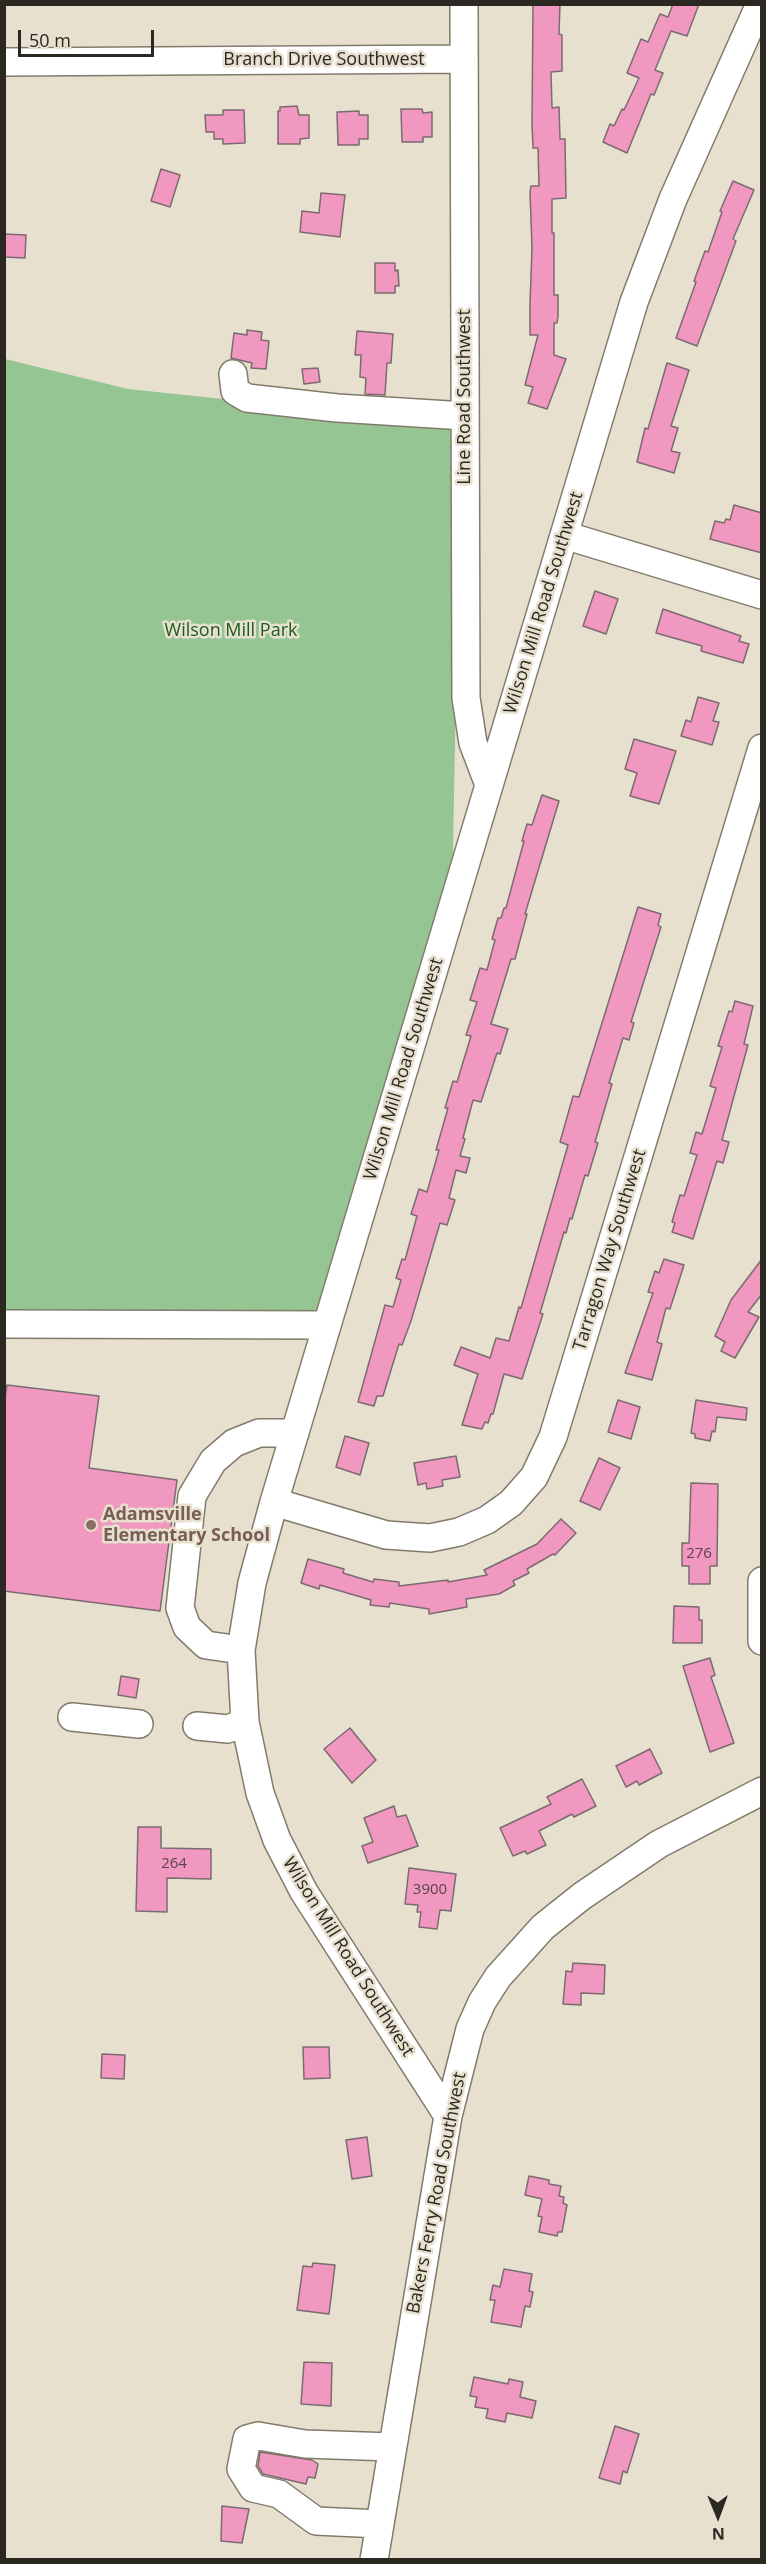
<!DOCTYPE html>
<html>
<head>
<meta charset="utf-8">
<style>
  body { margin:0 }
  #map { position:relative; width:766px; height:2564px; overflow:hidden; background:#e8e0cf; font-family:"Open Sans",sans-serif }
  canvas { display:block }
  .frame { position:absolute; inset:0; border:6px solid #2b2821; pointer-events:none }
  .north { position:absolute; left:688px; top:2486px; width:60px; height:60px; -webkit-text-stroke:4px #e8e0cf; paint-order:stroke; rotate:179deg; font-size:16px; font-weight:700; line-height:24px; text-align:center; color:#2b2821 }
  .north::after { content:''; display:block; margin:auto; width:21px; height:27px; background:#2b2821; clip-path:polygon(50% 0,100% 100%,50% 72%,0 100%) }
  .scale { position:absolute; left:18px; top:30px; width:136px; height:27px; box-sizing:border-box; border:3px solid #2b2821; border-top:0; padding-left:8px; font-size:18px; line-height:21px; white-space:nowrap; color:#2b2821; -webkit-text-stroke:4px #e8e0cf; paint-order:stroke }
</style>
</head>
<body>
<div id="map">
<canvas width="766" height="2564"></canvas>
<div class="frame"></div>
<div class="north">N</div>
<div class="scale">50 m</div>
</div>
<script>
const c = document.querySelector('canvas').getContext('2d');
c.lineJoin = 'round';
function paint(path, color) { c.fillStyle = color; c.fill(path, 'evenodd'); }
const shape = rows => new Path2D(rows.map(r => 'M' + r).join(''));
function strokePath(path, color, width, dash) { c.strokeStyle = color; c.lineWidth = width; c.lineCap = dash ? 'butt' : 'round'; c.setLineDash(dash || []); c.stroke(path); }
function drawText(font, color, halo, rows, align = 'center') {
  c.font = font + ' "Open Sans",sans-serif'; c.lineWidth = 5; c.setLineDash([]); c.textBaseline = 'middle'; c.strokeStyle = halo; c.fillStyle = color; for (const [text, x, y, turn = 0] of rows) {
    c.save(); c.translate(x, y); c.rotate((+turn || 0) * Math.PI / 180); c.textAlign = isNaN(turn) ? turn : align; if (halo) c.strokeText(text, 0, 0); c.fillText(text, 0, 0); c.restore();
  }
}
const green = shape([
  [5,359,128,389,461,424,452,901,326,1333,5,1320]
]);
const building = shape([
  [533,4,560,4,559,34,562,35,562,71,551,72,552,108,559,107,560,139,565,139,566,198,552,199,552,233,554,233,554,295,558,295,558,316,557,323,554,323,554,355,566,359,547,409,528,403,533,387,525,385,538,335,530,335,530,304,532,248,530,192,531,186,539,186,538,148,533,148,532,123,533,4],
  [673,4,699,4,687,36,671,31,655,70,663,73,654,95,651,94,627,153,603,142,610,124,614,126,622,109,624,110,639,78,627,73,641,39,648,42,660,14,668,17,673,4],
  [297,106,299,115,309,115,309,138,300,139,300,144,278,144,278,111,280,111,280,107,297,106],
  [401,109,422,109,423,113,432,112,432,137,423,137,423,142,402,142,401,109],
  [223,110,244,110,245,143,223,144,223,139,214,139,214,132,206,132,205,115,223,115,223,110],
  [359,111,359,115,368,115,368,139,359,139,359,145,338,145,337,112,359,111],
  [161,169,180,175,170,207,151,201,161,169],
  [733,181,754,190,733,239,736,241,697,346,676,338,696,282,694,281,705,251,708,252,722,212,720,211,733,181],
  [321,193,345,195,340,237,300,232,302,211,319,213,321,193],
  [4,234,26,235,25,258,4,257,4,234],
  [375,263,395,263,395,271,398,270,399,286,395,286,395,293,375,293,375,263],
  [247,330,262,332,261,340,269,341,266,369,251,368,252,363,231,358,234,333,247,335,247,330],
  [357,331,393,334,391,363,387,363,385,395,365,394,366,378,360,377,361,355,355,355,357,331],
  [667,363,689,370,671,426,678,428,671,451,680,453,674,473,637,462,645,428,648,429,667,363],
  [318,368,320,382,304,384,302,369,318,368],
  [734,505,762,513,762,553,710,539,715,521,724,523,726,519,730,520,734,505],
  [595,591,618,599,606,634,583,626,595,591],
  [663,609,741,636,739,641,749,644,743,663,701,651,702,646,656,633,663,609],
  [698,697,719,703,713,721,719,722,712,745,681,736,686,720,691,722,698,697],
  [634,739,676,751,659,804,630,796,637,773,625,769,634,739],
  [542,795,559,801,525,914,527,914,515,959,511,959,491,1024,508,1029,500,1054,497,1053,481,1102,473,1100,463,1138,465,1139,460,1156,470,1158,466,1173,456,1170,449,1198,455,1200,447,1225,440,1223,411,1321,402,1345,399,1344,383,1396,377,1396,374,1406,358,1402,385,1305,393,1307,401,1280,396,1278,402,1259,405,1260,417,1216,411,1214,419,1189,427,1192,439,1150,436,1150,448,1108,445,1108,453,1081,457,1082,471,1036,466,1035,477,1002,470,1000,480,968,487,970,495,940,492,939,498,918,501,918,504,908,506,908,524,841,522,841,527,824,532,825,542,795],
  [638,907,661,914,658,925,661,927,631,1022,634,1023,629,1040,623,1038,609,1083,612,1084,595,1142,598,1143,588,1176,585,1175,572,1219,570,1218,566,1233,564,1232,540,1313,543,1314,522,1379,504,1374,493,1414,491,1414,488,1423,485,1422,482,1429,462,1425,478,1374,454,1365,461,1347,490,1358,496,1338,509,1341,519,1307,521,1308,568,1145,560,1142,573,1096,579,1097,638,907],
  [735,1001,753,1006,744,1044,748,1045,722,1140,729,1142,723,1163,717,1161,693,1239,672,1232,675,1223,672,1222,680,1195,684,1196,697,1155,690,1153,696,1132,702,1134,716,1088,710,1086,722,1047,718,1046,729,1011,732,1012,735,1001],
  [664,1259,684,1265,670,1309,666,1308,657,1342,662,1344,652,1380,625,1373,653,1293,648,1292,655,1271,659,1273,664,1259],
  [762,1259,762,1294,748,1312,759,1317,735,1358,721,1351,725,1342,715,1336,731,1300,762,1259],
  [7,1385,99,1396,89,1468,177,1480,160,1611,4,1591,4,1405,7,1385],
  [618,1400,640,1407,631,1439,608,1432,618,1400],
  [696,1400,747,1408,746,1420,717,1417,715,1432,712,1431,710,1441,695,1438,695,1434,691,1433,696,1400],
  [345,1436,369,1443,360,1475,336,1467,345,1436],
  [456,1456,460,1477,442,1480,443,1486,427,1489,426,1483,418,1485,414,1463,456,1456],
  [599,1458,620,1468,600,1510,580,1501,599,1458],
  [691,1483,718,1484,717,1566,710,1566,710,1584,689,1584,689,1566,682,1566,682,1543,689,1543,691,1483],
  [561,1519,576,1533,555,1555,553,1554,527,1569,529,1573,513,1581,515,1585,499,1594,466,1599,467,1607,429,1614,429,1609,390,1603,389,1607,370,1605,371,1600,320,1585,319,1589,301,1583,308,1559,344,1569,343,1573,373,1582,374,1579,399,1582,399,1586,448,1580,448,1582,487,1575,484,1570,537,1544,561,1519],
  [674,1606,699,1607,699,1620,702,1620,702,1643,673,1643,674,1606],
  [710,1658,715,1675,711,1677,734,1743,710,1752,683,1666,710,1658],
  [121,1676,139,1679,136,1698,118,1695,121,1676],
  [350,1728,376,1760,352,1783,324,1749,350,1728],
  [650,1749,662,1773,639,1785,637,1781,626,1787,616,1766,650,1749],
  [582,1779,596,1806,574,1817,572,1814,539,1831,546,1845,527,1854,525,1851,513,1856,500,1828,551,1804,547,1797,582,1779],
  [394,1806,397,1817,406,1815,418,1846,368,1863,362,1846,373,1842,364,1818,394,1806],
  [138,1827,161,1827,161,1848,211,1849,211,1879,167,1878,167,1912,136,1911,138,1827],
  [409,1868,456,1874,451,1911,440,1910,437,1929,419,1927,421,1912,417,1912,418,1905,405,1904,409,1868],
  [573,1963,605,1965,604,1994,581,1993,581,2005,563,2004,566,1971,572,1972,573,1963],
  [303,2047,329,2047,330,2078,304,2079,303,2047],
  [102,2054,125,2055,124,2079,101,2078,102,2054],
  [367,2137,372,2176,352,2179,346,2140,367,2137],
  [529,2176,549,2180,549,2184,561,2186,559,2196,564,2197,563,2203,567,2205,562,2232,558,2232,557,2236,539,2232,542,2217,538,2216,542,2199,525,2195,529,2176],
  [313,2263,335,2265,329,2314,297,2310,303,2266,312,2267,313,2263],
  [504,2269,532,2274,529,2291,533,2292,530,2307,525,2306,521,2327,491,2322,495,2300,490,2300,493,2285,500,2287,504,2269],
  [304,2362,332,2363,331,2406,301,2404,304,2362],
  [474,2377,508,2384,509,2379,523,2382,520,2397,536,2401,532,2418,507,2413,505,2422,486,2418,488,2409,475,2407,477,2397,470,2396,474,2377],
  [615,2426,639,2434,627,2473,623,2471,620,2484,599,2478,615,2426],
  [260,2452,312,2460,318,2464,315,2478,308,2477,306,2484,263,2474,258,2466,260,2452],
  [222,2506,249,2509,242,2543,221,2541,222,2506]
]);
const minor = shape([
  [464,4,466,698,473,743,489,785],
  [4,62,464,59],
  [233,374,235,391,247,398,337,408,465,416],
  [564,535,762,595],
  [4,1324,327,1325],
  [274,1502,386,1535,430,1538,459,1532,487,1520,511,1503,534,1477,553,1437,762,748],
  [762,1581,762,1641],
  [241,1650,206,1645,187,1627,180,1608,192,1496,213,1461,234,1443,259,1433,295,1433],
  [72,1717,139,1724],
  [197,1726,228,1729,245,1722],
  [448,2116,304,1892,277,1840,260,1793,245,1722,241,1650,252,1583,274,1502,634,302,673,199,760,4],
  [380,2524,316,2521,279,2494,253,2488,241,2469,247,2439,258,2436,305,2444,392,2447],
  [374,2560,448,2116,470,2029,482,2002,498,1977,543,1927,582,1896,659,1844,762,1791]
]);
const markers = [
  [91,1525,6,"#8d6e63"]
];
const numberNames = [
  ["276",699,1554],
  ["264",174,1864],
  ["3900",430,1890]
];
const streetNames = [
  ["Branch Drive Southwest",324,60],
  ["Line Road Southwest",465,397,-90],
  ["Wilson Mill Road Southwest",544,603,-73],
  ["Wilson Mill Road Southwest",404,1069,-73],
  ["Tarragon Way Southwest",610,1250,-73],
  ["Wilson Mill Road Southwest",348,1957,58],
  ["Bakers Ferry Road Southwest",437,2193,-79]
];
const parkNames = [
  ["Wilson Mill Park",231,631]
];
const educationNames = [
  ["Adamsville",103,1515],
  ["Elementary School",103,1536]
];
paint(green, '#94c593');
paint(building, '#f098bf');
strokePath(building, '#7c6a71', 1.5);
strokePath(minor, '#827b6b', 30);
strokePath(minor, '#fff', 27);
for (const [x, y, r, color] of markers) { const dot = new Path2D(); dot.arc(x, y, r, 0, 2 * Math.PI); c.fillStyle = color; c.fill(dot); strokePath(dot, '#e8e0cf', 2); }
drawText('15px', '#5c4448', null, numberNames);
drawText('18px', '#2b2821', '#e8e0cf', streetNames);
drawText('18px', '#195c1e', '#e8e0cf', parkNames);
drawText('bold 18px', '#785e54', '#e8e0cf', educationNames, 'left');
</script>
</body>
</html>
